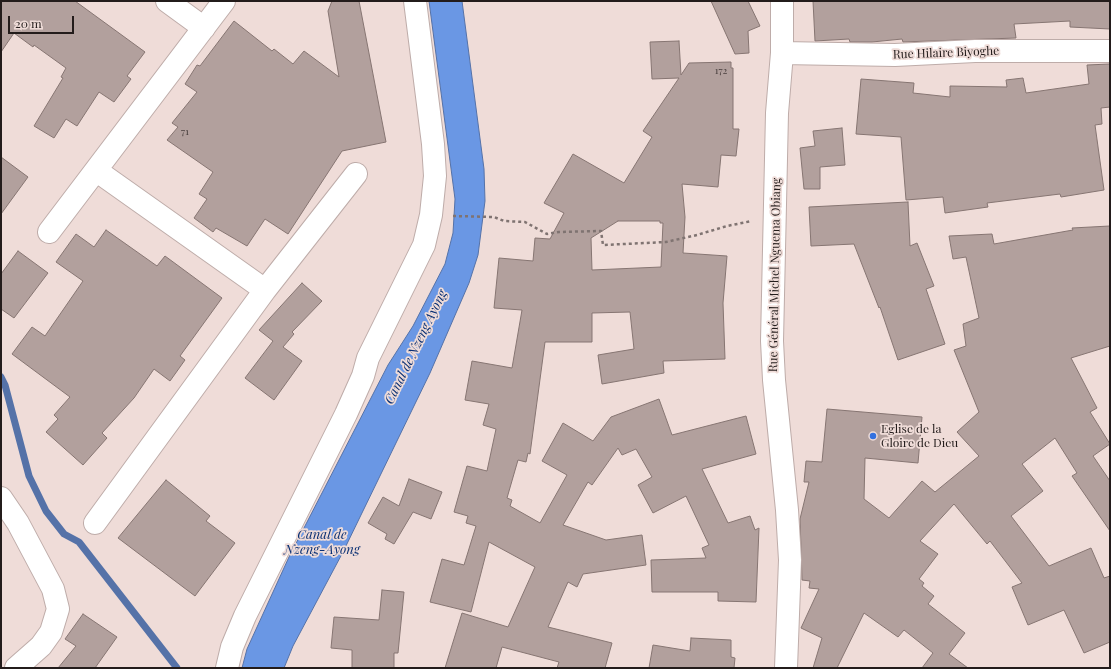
<!DOCTYPE html>
<html>
<head>
<meta charset="utf-8">
<style>
  body { margin:0 }
  #map { position:relative; width:1111px; height:669px; overflow:hidden; background:#efdcd8; font-family:"Playfair Display",serif }
  canvas { display:block }
  .frame { position:absolute; inset:0; border:2px solid #231c1b; pointer-events:none }
  .scale { position:absolute; left:8px; top:16px; width:66px; height:18px; box-sizing:border-box; border:2px solid #231c1b; border-top:0; padding-left:5px; font-size:12px; line-height:14px; white-space:nowrap; color:#231c1b; -webkit-text-stroke:3px #efdcd8; paint-order:stroke }
</style>
</head>
<body>
<div id="map">
<canvas width="1111" height="669"></canvas>
<div class="frame"></div>
<div class="scale">20 m</div>
</div>
<script>
const c = document.querySelector('canvas').getContext('2d');
c.lineJoin = 'round';
function paint(path, color) { c.fillStyle = color; c.fill(path, 'evenodd'); }
const shape = rows => new Path2D(rows.map(r => 'M' + r).join(''));
function strokePath(path, color, width, dash) { c.strokeStyle = color; c.lineWidth = width; c.lineCap = dash ? 'butt' : 'round'; c.setLineDash(dash || []); c.stroke(path); }
function drawText(font, color, halo, rows, align = 'center') {
  c.font = font + ' "Playfair Display",serif'; c.lineWidth = 3.5; c.setLineDash([]); c.textBaseline = 'middle'; c.strokeStyle = halo; c.fillStyle = color; for (const [text, x, y, turn = 0] of rows) {
    c.save(); c.translate(x, y); c.rotate((+turn || 0) * Math.PI / 180); c.textAlign = isNaN(turn) ? turn : align; if (halo) c.strokeText(text, 0, 0); c.fillText(text, 0, 0); c.restore();
  }
}
const water = shape([
  [429,1,462,1,484,169,485,201,478,255,469,283,430,373,343,552,293,646,284,668,242,668,247,649,289,557,388,365,413,326,445,264,453,233,455,199,429,1]
]);
const stream = shape([
  [1,377,5,385,29,476,46,511,64,534,79,542,177,668]
]);
const building = shape([
  [1,1,75,1,145,52,127,76,131,79,114,102,99,92,77,126,66,119,54,138,34,126,63,78,61,77,66,68,34,45,33,47,14,33,1,52,1,1],
  [332,1,359,1,386,142,342,151,288,234,265,219,247,246,216,228,213,232,194,218,207,199,199,194,213,172,167,140,178,127,172,123,197,92,185,84,197,65,200,66,234,21,272,51,274,49,293,64,304,51,339,77,328,11,332,1],
  [711,1,748,1,760,26,748,31,749,53,735,54,711,1],
  [813,1,1110,1,1110,29,1070,27,1070,21,1014,24,1016,38,903,42,902,39,872,42,850,42,849,39,815,41,813,1],
  [679,41,681,75,689,63,731,62,731,68,733,68,733,129,739,129,736,156,721,155,718,187,682,184,685,217,683,253,727,256,723,303,725,359,663,361,664,373,602,384,598,355,634,349,630,312,592,313,592,342,545,342,530,454,528,453,526,462,518,460,507,498,512,500,510,506,540,523,567,475,542,461,563,423,593,441,611,417,659,399,672,435,746,416,756,454,702,469,728,523,750,516,755,530,759,528,756,602,718,601,718,592,652,592,651,560,706,558,702,548,709,545,686,496,653,513,638,485,652,477,636,449,622,455,618,448,592,485,588,482,563,525,606,540,642,535,646,565,583,574,577,587,568,582,548,627,612,643,605,668,557,668,559,662,502,647,496,668,445,668,462,613,508,627,535,567,489,542,471,612,430,602,442,559,464,565,476,526,466,523,468,516,454,512,467,466,487,471,496,429,483,425,489,404,465,400,472,361,512,368,522,310,494,308,499,258,533,261,535,238,550,239,564,213,544,203,573,154,624,183,652,137,643,131,679,78,652,79,650,42,679,41],
  [618,221,660,221,660,223,663,223,661,267,592,270,591,238,618,221],
  [1110,64,1110,107,1101,108,1102,124,1095,125,1104,190,1061,197,1060,194,987,203,988,207,945,213,943,197,906,200,901,137,856,134,861,79,914,83,913,93,950,97,950,86,1007,87,1006,80,1023,78,1026,93,1089,84,1087,65,1110,64],
  [842,128,845,165,820,167,820,189,804,189,800,148,815,146,813,131,842,128],
  [1,157,28,177,1,214,1,157],
  [908,202,910,246,917,243,934,286,926,289,945,344,898,360,880,307,879,308,854,244,811,246,809,207,908,202],
  [1110,226,1110,346,1071,358,1097,408,1090,412,1110,444,1093,456,1110,481,1110,531,1072,476,1077,473,1055,438,1022,464,1043,491,1011,516,1049,566,1091,548,1104,578,1110,576,1110,642,1084,653,1064,610,1028,625,1012,587,1022,583,990,541,987,544,954,504,920,541,938,554,919,579,924,583,922,586,934,596,928,604,965,633,949,654,968,668,922,668,933,653,904,630,898,637,864,613,837,668,813,668,822,638,801,628,819,589,809,588,810,581,802,580,800,519,809,482,804,482,806,461,822,462,827,409,922,417,918,463,865,458,864,499,889,518,922,481,935,492,979,456,957,432,979,412,954,350,966,346,963,324,979,318,966,257,953,259,949,236,992,234,994,244,1073,230,1072,228,1110,226],
  [106,230,157,266,165,256,222,298,180,356,185,360,170,381,154,369,134,398,102,433,107,438,83,465,46,432,58,419,54,415,70,397,12,354,32,327,45,336,83,281,56,262,76,234,94,247,106,230],
  [18,251,48,273,14,318,1,309,1,274,18,251],
  [302,283,322,301,292,332,294,334,283,347,302,361,274,400,245,378,273,341,259,330,302,283],
  [409,479,442,492,431,519,413,512,394,544,385,539,387,534,368,523,383,497,399,506,409,479],
  [166,480,210,516,206,521,235,543,195,596,118,538,166,480],
  [382,590,404,592,398,653,394,653,394,668,352,668,352,650,331,648,334,617,379,620,382,590],
  [83,614,117,637,95,668,58,668,76,646,65,639,83,614],
  [691,638,731,640,731,657,735,658,734,668,649,668,653,645,690,651,691,638]
]);
const path = shape([
  [453,216,494,217,504,221,525,222,547,234,559,232,601,231,603,245,666,242,697,235,727,226,752,221]
]);
const street = shape([
  [167,1,204,28],
  [782,1,782,53,777,113,772,341,774,380,787,510,790,560,786,668],
  [782,53,895,55,975,51,1110,51],
  [97,171,265,290],
  [49,232,224,1],
  [1,498,18,523,53,589,58,609,51,632,41,646,16,668],
  [95,523,265,290,356,174],
  [227,668,232,647,245,616,346,414,363,376,368,358,424,245,431,215,435,176,433,144,415,1]
]);
const markers = [
  [873,436,4,"#3371df"]
];
const numberNames = [
  ["172",721,71],
  ["71",185,132]
];
const streetNames = [
  ["Rue Hilaire Biyoghe",946,53,-2],
  ["Rue Général Michel Nguema Obiang",775,275,-89]
];
const poiNames = [
  ["Eglise de la",881,429],
  ["Gloire de Dieu",881,443]
];
const waterNames = [
  ["Canal de Nzeng Ayong",416,347,-64],
  ["Canal de",322,535],
  ["Nzeng-Ayong",322,550]
];
paint(water, '#6a97e4');
strokePath(water, '#5572a8', 1);
strokePath(stream, '#5572a8', 7);
paint(building, '#b2a09d');
strokePath(building, '#867572', 1);
strokePath(street, '#beaca9', 24);
strokePath(path, '#7f7371', 2.5, [3, 3]);
strokePath(street, '#fff', 22);
for (const [x, y, r, color] of markers) { const dot = new Path2D(); dot.arc(x, y, r, 0, 2 * Math.PI); c.fillStyle = color; c.fill(dot); strokePath(dot, '#efdcd8', 1.5); }
drawText('10px', '#473d3c', null, numberNames);
drawText('12px', '#231c1b', '#efdcd8', streetNames);
drawText('12px', '#231c1b', '#efdcd8', poiNames, 'left');
drawText('italic 13px', '#092f73', '#efdcd8', waterNames);
</script>
</body>
</html>
